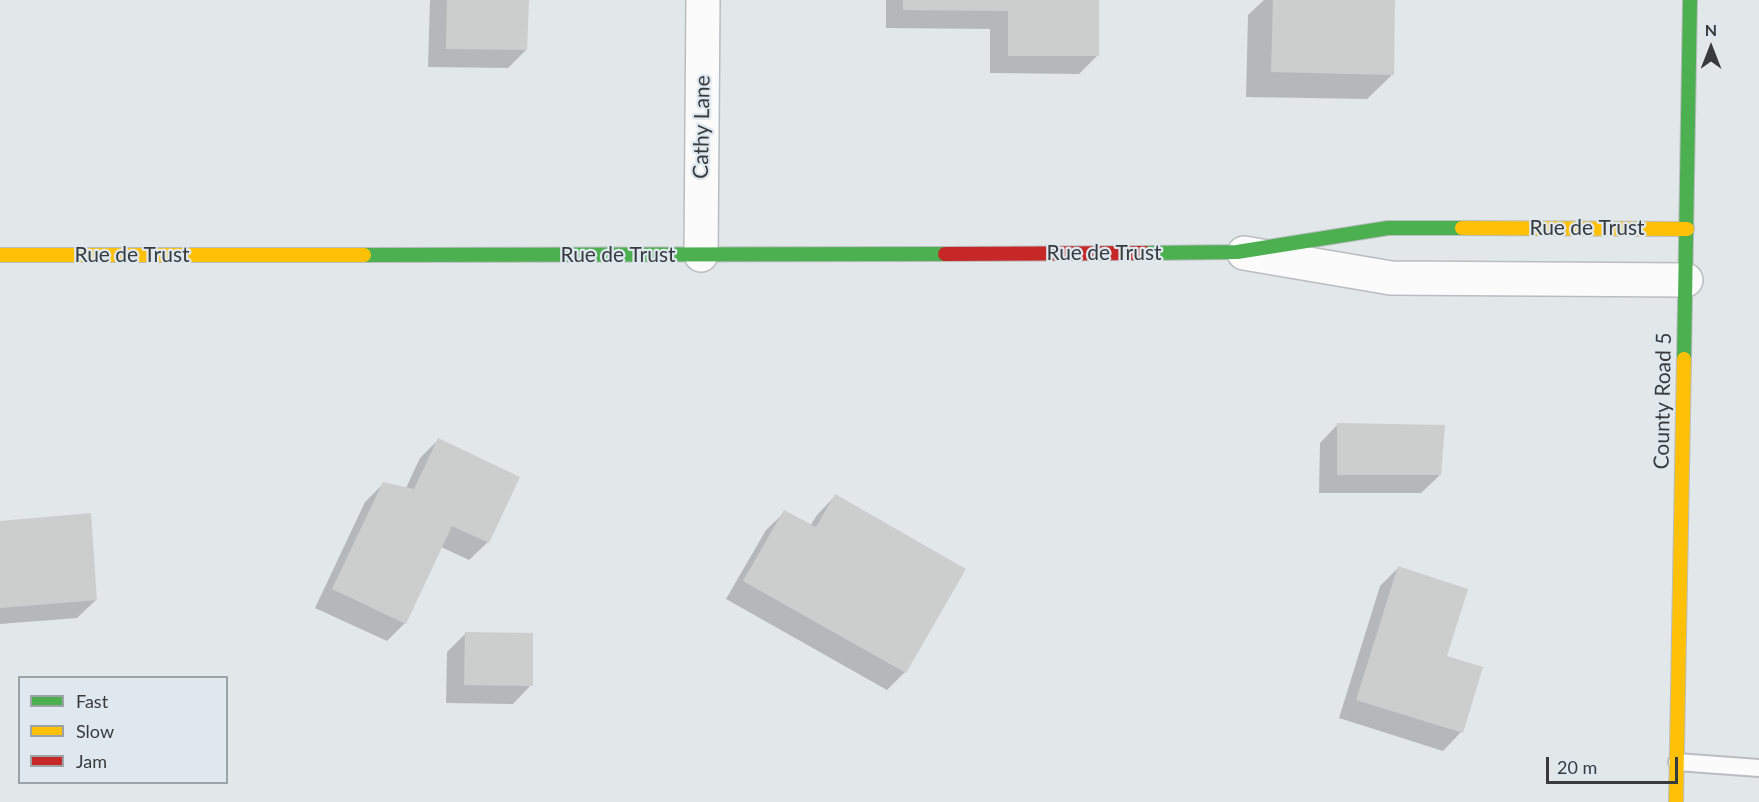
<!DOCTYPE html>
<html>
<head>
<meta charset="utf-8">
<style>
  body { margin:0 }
  #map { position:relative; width:1759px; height:802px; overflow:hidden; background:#e2e7ea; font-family:Lato,sans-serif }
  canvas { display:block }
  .legend { position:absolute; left:18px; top:676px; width:210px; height:108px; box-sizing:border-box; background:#dfe8ee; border:2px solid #9ca3a7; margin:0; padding:8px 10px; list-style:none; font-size:18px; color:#383b3d }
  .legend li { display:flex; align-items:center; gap:12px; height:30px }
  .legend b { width:30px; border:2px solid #9ca3a7 }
  .north { position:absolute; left:1681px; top:18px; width:60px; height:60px; -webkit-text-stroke:4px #dfe8ee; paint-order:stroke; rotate:0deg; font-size:16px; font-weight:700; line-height:24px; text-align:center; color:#383b3d }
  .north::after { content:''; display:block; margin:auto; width:21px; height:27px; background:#383b3d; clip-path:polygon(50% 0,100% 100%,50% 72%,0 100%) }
  .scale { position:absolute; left:1546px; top:757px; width:132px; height:27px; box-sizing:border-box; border:3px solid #383b3d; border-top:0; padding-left:8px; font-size:18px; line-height:21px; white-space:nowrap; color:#383b3d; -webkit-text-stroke:4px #dfe8ee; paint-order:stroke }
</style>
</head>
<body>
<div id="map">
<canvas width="1759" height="802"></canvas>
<ul class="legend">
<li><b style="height:8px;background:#4caf50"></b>Fast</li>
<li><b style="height:8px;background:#ffc107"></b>Slow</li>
<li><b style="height:8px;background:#c62828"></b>Jam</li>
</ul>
<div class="north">N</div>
<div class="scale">20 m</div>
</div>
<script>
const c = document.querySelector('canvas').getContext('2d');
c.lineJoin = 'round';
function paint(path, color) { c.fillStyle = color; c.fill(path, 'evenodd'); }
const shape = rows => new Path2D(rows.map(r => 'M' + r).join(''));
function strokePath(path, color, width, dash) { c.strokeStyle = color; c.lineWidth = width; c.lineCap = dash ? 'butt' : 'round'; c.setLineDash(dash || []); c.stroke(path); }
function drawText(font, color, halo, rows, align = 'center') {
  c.font = font + ' Lato,sans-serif'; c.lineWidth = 4.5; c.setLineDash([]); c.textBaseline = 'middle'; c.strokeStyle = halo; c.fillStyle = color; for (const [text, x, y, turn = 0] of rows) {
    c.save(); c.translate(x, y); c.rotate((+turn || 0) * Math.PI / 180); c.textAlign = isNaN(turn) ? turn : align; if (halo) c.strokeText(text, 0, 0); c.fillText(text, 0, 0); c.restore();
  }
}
const shadow = shape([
  [430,0,527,0,526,50,508,68,428,67],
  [886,0,1097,0,1097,56,1079,74,990,73,990,29,886,28],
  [1264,0,1394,0,1393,74,1367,99,1246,97,1248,15],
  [1338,424,1440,475,1421,493,1319,493,1320,443],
  [438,440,488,542,469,560,441,547,405,623,387,641,315,608,365,502,383,484,406,488,420,458],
  [835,496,905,672,887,690,726,599,766,530,785,512,810,526,817,515],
  [0,522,96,600,77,618,0,624],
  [1398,568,1446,657,1461,732,1443,751,1339,718,1380,586],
  [465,634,531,685,513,704,446,703,447,652]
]);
const building = shape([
  [447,0,529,0,527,50,446,49],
  [903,0,1099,0,1099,56,1008,56,1008,11,903,10],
  [1273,0,1395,0,1394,75,1271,72],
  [1337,423,1445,425,1441,475,1337,475],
  [438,438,520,477,489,543,452,526,406,624,332,589,383,482,414,489],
  [835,494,966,569,906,673,743,581,784,510,816,527],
  [91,513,97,600,0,608,0,521],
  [1398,566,1468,589,1447,656,1483,667,1463,733,1356,700],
  [465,632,533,633,533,686,464,685]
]);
const lane = shape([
  [1677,762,1759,768]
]);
const street = shape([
  [1244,253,1391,278,1686,280],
  [701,255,703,0]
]);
const fast = shape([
  [1145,253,1237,252,1388,228,1462,228],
  [364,255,945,254],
  [1684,359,1690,0]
]);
const slow = shape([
  [1462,228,1687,229],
  [0,255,364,255],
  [1676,802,1684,359]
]);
const jam = shape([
  [945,254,1145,253]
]);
const streetNames = [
  ["Cathy Lane",702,127,-89],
  ["Rue de Trust",1587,228],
  ["Rue de Trust",1104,253],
  ["Rue de Trust",132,255],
  ["Rue de Trust",618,255],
  ["County Road 5",1663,401,-89]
];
paint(shadow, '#0003');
paint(building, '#cccdcd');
strokePath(lane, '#b9bdc0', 20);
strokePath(street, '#b9bdc0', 36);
strokePath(fast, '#b9bdc0', 16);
strokePath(slow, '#b9bdc0', 16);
strokePath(jam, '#b9bdc0', 16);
strokePath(lane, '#fbfbfc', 16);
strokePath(street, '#fbfbfc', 33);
strokePath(fast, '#4caf50', 14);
strokePath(slow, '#ffc107', 14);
strokePath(jam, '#c62828', 14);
drawText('21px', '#383b3d', '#dfe8ee', streetNames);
</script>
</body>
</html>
